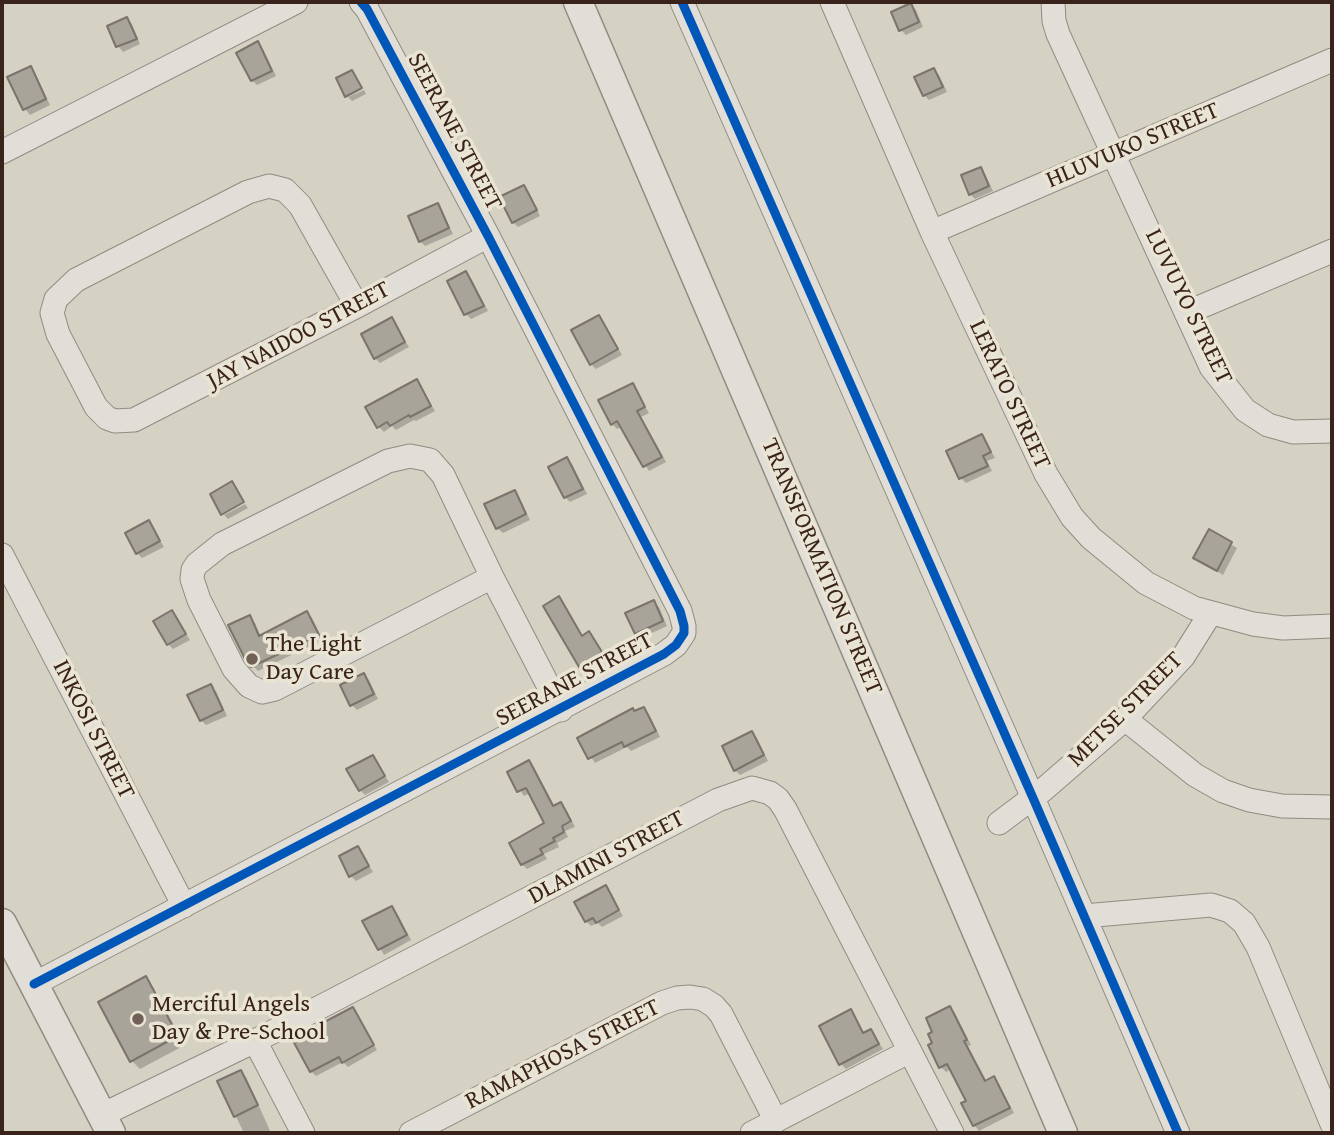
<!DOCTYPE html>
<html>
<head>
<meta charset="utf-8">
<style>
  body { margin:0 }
  #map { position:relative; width:1334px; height:1135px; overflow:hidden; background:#d5d1c3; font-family:"Gentium Book Plus",serif }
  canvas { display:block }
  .frame { position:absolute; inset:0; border:4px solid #3a231b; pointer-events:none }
</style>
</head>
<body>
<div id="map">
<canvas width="1334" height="1135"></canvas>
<div class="frame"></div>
</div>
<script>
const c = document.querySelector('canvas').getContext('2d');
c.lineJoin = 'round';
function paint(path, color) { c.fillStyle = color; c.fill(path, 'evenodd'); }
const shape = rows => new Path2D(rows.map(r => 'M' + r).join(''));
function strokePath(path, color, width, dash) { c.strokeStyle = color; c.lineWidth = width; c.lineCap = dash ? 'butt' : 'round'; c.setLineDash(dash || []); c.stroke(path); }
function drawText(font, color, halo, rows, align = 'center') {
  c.font = font + ' "Gentium Book Plus",serif'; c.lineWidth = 7; c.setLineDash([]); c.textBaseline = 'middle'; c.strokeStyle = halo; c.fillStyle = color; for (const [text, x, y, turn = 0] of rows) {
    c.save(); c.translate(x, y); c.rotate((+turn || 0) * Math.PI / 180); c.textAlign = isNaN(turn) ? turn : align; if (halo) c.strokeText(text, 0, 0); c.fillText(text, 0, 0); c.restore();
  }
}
const shadow = shape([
  [911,5,916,10,923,27,906,35,901,30],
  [127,19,132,24,140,44,123,52,118,46,109,27],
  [257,44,263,49,276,76,257,85,252,80],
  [30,68,35,73,50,105,30,115,25,109,10,78],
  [934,70,939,75,947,92,929,100,924,95],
  [364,90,366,94,352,101,348,97],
  [980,169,985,174,993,191,975,199,970,194],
  [523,187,529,192,540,216,518,227,513,222],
  [437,206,442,211,453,234,425,246,420,241],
  [466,273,471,278,488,311,471,319,466,314,449,281],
  [599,317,622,355,596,369,591,364],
  [391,319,409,347,380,363,375,358],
  [417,381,435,411,416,421,414,420,396,430,392,426,384,432,379,427],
  [632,385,649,413,641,417,666,462,649,471,621,427,617,429,612,424],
  [982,436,995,458,987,461,992,471,966,483,961,478],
  [567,459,572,464,587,494,570,502,565,497],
  [514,492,519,497,530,520,503,533,497,528],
  [245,504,248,508,228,519,224,515],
  [149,522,164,547,142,558,137,553],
  [1209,532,1237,548,1223,575,1195,558],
  [559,599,583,637,590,637,604,659,585,671,580,666],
  [654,602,659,607,667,626,641,638,636,633],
  [172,612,190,640,173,649,168,644],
  [307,613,312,618,323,640,258,671,247,660,250,617,255,623,261,637],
  [364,675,369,680,378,699,357,710,352,705],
  [210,686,216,691,227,716,206,725,201,720],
  [644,709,649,714,660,737,631,751,627,747,595,763,579,738],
  [751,733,757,738,768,761,740,775,735,770],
  [373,757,389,782,365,795,360,790],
  [529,762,534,767,555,807,561,804,566,809,575,827,565,831,568,837,557,843,559,847,544,854,547,859,527,869,522,864,546,824,531,793,524,796,509,773],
  [358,848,373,872,356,881,351,876],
  [606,888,623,916,602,927,598,923,591,926,586,921],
  [392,908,397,913,411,940,384,955,365,922],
  [145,978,153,987,185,1045,140,1069,132,1061,100,1003],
  [950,1008,955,1013,971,1045,968,1046,987,1082,993,1079,998,1084,1014,1113,979,1131,974,1125,969,1101,951,1069,946,1072,941,1067],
  [352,1009,377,1050,348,1067,343,1062,316,1076,311,1071],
  [851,1012,865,1034,871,1031,883,1049,846,1069,841,1064],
  [241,1072,246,1077,271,1133,244,1133,219,1082]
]);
const building = shape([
  [911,3,919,22,899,31,891,12,911,3],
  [127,17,137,39,116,47,107,26,127,17],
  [258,41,272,71,251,81,236,53,258,41],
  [31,66,46,99,23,110,7,77,31,66],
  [934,68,943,87,923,96,914,77,934,68],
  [352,70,362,88,345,97,336,78,352,70],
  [981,167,989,186,969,195,961,175,981,167],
  [524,185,537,210,512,223,499,197,524,185],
  [438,203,449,228,419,242,408,216,438,203],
  [466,271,484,306,464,315,447,281,466,271],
  [599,315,618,349,590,365,571,330,599,315],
  [392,317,405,342,374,359,361,334,392,317],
  [417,379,431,406,410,417,409,415,390,426,387,422,377,428,365,407,417,379],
  [633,383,645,407,637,411,662,457,643,467,617,421,611,425,598,400,633,383],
  [982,434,991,452,983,456,988,466,959,479,946,451,982,434],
  [567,457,583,489,564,498,548,467,567,457],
  [232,481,244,502,221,515,210,494,232,481],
  [515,490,526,514,496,529,484,504,515,490],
  [149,520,160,541,136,554,125,533,149,520],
  [1209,529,1232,542,1217,571,1193,558,1209,529],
  [559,596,582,636,589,631,602,652,579,667,543,606,559,596],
  [654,600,663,621,635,634,625,613,654,600],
  [172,610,186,634,167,645,153,621,172,610],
  [307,611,319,635,251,667,246,661,228,625,250,615,259,636,307,611],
  [364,673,374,694,350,706,340,685,364,673],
  [211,684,223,710,200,721,187,695,211,684],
  [644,707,656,731,624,747,622,742,588,759,577,738,633,708,634,711,644,707],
  [752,731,764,755,734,771,722,746,752,731],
  [373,755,385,776,359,791,346,769,373,755],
  [529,760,553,806,561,802,571,821,562,826,564,832,553,838,555,841,540,849,543,854,521,865,509,843,544,823,526,788,517,792,507,772,529,760],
  [358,846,369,866,349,877,339,856,358,846],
  [606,885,619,910,596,923,593,918,585,922,574,902,606,885],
  [392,906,407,935,378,950,362,921,392,906],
  [146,976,178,1036,130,1062,98,1002,146,976],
  [950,1006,967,1040,964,1041,985,1081,994,1076,1010,1108,973,1126,961,1103,966,1101,947,1064,939,1068,928,1045,932,1043,928,1034,932,1032,926,1018,950,1006],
  [353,1007,374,1045,342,1063,339,1057,310,1072,292,1039,353,1007],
  [851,1009,863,1033,871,1029,879,1044,839,1065,819,1026,851,1009],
  [241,1070,258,1105,234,1117,217,1081,241,1070]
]);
const minor = shape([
  [682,2,1033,798,1178,1133],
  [832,2,932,232,1046,474,1072,517,1091,538,1146,583,1194,608,1253,624,1283,628,1332,626],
  [1053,2,1054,21,1058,34,1211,367,1245,410,1268,425,1293,432,1332,431],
  [2,152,296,2],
  [932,232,1332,60],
  [357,306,300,205,285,190,269,186,248,192,76,280,56,299,52,313,58,334,96,407,107,418,115,421,134,420,357,306,488,236],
  [1186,313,1332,251],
  [2,555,184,906],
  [492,577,275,689,262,692,249,686,234,669,199,600,192,579,193,570,197,564,222,544,388,461,410,456,430,460,443,475,492,577,561,710],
  [1125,719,1195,775,1223,791,1249,800,1282,806,1332,807],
  [999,823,1043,790,1125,719,1183,657,1210,614],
  [1084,916,1211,905,1230,911,1244,923,1258,947,1332,1124],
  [34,984,664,654,676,645,684,633,684,626,680,611,488,236,367,9,361,2],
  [255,1041,303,1133],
  [102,1115,255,1041,718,800,752,788,770,793,778,799,785,809,952,1133],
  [411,1133,662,1003,677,998,690,997,703,999,714,1006,721,1014,776,1121],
  [752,1133,910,1051]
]);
const tertiary = shape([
  [578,2,1063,1133],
  [2,923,111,1133]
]);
const cycleway = shape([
  [682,2,1033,798,1178,1133],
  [34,984,664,654,676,645,684,633,684,626,680,611,488,236,367,9,361,2]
]);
const markers = [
  [252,659,7,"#706056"],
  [138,1019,7,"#706056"]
];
const streetNames = [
  ["SEERANE STREET",454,132,62],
  ["HLUVUKO STREET",1133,146,-23],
  ["LUVUYO STREET",1188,307,64],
  ["JAY NAIDOO STREET",299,336,-28],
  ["LERATO STREET",1009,395,65],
  ["TRANSFORMATION STREET",821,567,67],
  ["SEERANE STREET",575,680,-28],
  ["METSE STREET",1126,710,-45],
  ["INKOSI STREET",93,730,63],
  ["DLAMINI STREET",607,858,-28],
  ["RAMAPHOSA STREET",563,1055,-27]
];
const poiNames = [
  ["The Light",266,645],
  ["Day Care",266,673],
  ["Merciful Angels",152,1005],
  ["Day & Pre-School",152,1033]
];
paint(shadow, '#0003');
paint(building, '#a8a49a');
strokePath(building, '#7a746c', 2);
strokePath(minor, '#918b82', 25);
strokePath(tertiary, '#918b82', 31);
strokePath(minor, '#e0ded7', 23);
strokePath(tertiary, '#e0ded7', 28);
strokePath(cycleway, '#0057b8', 9);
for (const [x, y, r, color] of markers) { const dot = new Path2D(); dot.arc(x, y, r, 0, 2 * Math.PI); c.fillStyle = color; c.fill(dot); strokePath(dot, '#e9e4d3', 2.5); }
drawText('24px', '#3a231b', '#e9e4d3', streetNames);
drawText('24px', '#3a231b', '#e9e4d3', poiNames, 'left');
</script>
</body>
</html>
